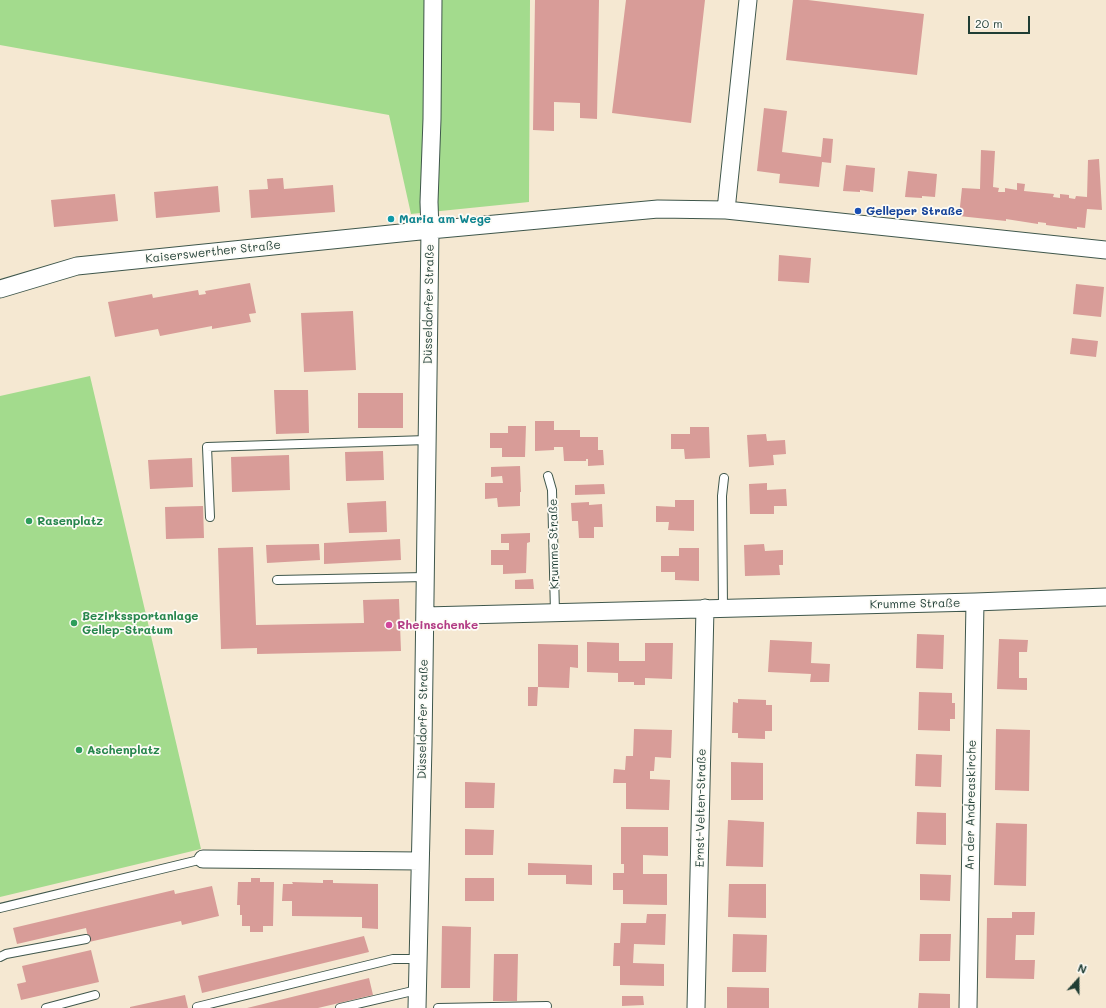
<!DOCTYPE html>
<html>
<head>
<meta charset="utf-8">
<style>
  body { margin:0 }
  #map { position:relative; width:1106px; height:1008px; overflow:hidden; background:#f5e8d2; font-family:Mali,sans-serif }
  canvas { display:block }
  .north { position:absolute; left:1058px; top:960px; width:40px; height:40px; -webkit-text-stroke:3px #fdfcf7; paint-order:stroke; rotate:21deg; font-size:11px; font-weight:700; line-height:16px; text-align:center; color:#1f3d34 }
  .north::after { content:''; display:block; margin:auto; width:14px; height:18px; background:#1f3d34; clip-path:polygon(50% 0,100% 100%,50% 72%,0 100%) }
  .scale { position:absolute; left:968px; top:16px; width:62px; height:18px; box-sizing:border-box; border:2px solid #1f3d34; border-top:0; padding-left:5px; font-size:12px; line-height:14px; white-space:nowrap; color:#1f3d34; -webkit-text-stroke:3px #fdfcf7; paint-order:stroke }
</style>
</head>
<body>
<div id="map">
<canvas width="1106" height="1008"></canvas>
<div class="north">N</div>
<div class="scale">20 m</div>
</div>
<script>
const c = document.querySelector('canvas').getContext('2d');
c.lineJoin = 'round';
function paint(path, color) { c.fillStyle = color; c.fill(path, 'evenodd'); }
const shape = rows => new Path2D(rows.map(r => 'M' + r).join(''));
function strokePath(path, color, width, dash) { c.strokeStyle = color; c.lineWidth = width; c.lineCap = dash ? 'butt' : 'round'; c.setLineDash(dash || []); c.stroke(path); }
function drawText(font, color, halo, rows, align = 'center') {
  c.font = font + ' Mali,sans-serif'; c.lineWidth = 3.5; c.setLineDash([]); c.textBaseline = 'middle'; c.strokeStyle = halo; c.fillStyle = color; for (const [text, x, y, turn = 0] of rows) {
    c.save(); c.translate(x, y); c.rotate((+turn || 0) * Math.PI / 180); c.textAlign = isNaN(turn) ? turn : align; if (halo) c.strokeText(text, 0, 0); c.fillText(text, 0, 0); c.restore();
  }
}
const green = shape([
  [0,0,530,0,529,202,411,214,389,115,0,45],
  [90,376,201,849,0,897,0,396]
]);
const building = shape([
  [535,0,599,0,597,119,580,118,580,103,554,102,554,131,533,130],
  [626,0,705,0,691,123,612,113],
  [793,0,808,0,924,14,917,75,786,60],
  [764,108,787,111,782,152,821,157,823,138,833,139,831,163,822,162,819,187,779,183,780,174,757,171],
  [981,150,995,151,993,187,999,188,998,192,1005,192,1005,188,1017,190,1017,183,1025,184,1024,191,1054,194,1053,197,1060,198,1060,194,1069,195,1069,198,1075,199,1076,196,1087,197,1088,160,1099,159,1102,210,1087,209,1085,228,1077,227,1077,229,1046,225,1046,223,1038,222,1038,224,1006,219,1006,221,959,216,962,188,980,189],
  [846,165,875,168,873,192,860,190,860,192,843,191],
  [908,171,937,174,935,197,922,196,922,198,905,197],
  [283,178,284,189,333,185,335,212,251,218,249,190,268,189,267,179],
  [218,186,220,212,156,218,154,192],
  [115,194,118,221,54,227,51,200],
  [779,255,811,258,809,283,778,281],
  [250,283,256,313,249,314,251,322,212,329,212,326,160,336,158,329,115,337,108,302,152,294,153,298,198,290,199,295,206,294,205,291],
  [1076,284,1104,287,1101,317,1073,314],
  [353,311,356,370,304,372,301,313],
  [1072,338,1098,341,1096,357,1070,354],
  [274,390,308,390,309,433,276,434],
  [358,393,403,393,403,428,358,428],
  [535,421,554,421,554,430,580,430,580,437,598,437,598,450,603,450,604,465,588,466,588,459,586,459,586,461,564,461,563,447,554,447,554,450,535,451],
  [508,426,526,426,525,457,502,457,502,448,490,448,490,433,508,433],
  [690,427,709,427,710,458,685,459,684,449,671,449,671,434,690,434],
  [766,434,767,441,785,440,786,454,773,455,774,465,749,467,747,435],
  [383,451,384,480,346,481,345,452],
  [289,455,290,490,232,492,231,457],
  [192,458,193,487,150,489,148,460],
  [520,466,521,492,520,492,520,506,498,507,497,498,485,499,485,483,503,483,502,476,491,477,491,467],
  [767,483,767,490,786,489,787,506,774,506,774,514,750,514,749,484],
  [604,484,605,494,575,495,575,485],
  [675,500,694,500,694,531,668,530,669,522,656,522,656,506,675,507],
  [386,501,387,532,349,533,347,503],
  [589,502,589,505,602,504,603,527,594,527,594,538,579,538,578,521,572,521,571,503],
  [203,506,204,538,166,539,165,507],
  [530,533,530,542,527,543,526,573,503,574,503,565,491,565,491,550,509,550,509,543,501,543,501,534],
  [400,539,401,560,324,564,324,543],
  [319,544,320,560,267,563,266,545],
  [764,544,765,551,783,550,783,565,779,565,780,575,745,576,744,545],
  [253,547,256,625,364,623,363,600,399,599,401,651,257,654,257,648,221,649,218,548],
  [679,548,699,548,699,581,675,580,675,572,661,572,661,556,679,556],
  [533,579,534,589,515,589,515,580],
  [917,634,944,635,943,669,916,668],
  [999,639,1028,640,1027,652,1019,652,1019,678,1027,678,1027,690,997,689],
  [770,640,812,642,811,663,830,664,829,682,810,682,811,674,768,672],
  [587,642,619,643,619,661,645,661,645,643,673,643,672,679,645,678,645,685,634,685,634,682,618,682,618,673,587,672],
  [538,644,578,645,578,668,570,667,569,688,538,687],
  [528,687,538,687,537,706,528,706],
  [919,692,952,693,952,703,955,703,955,719,950,719,950,731,918,730],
  [738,699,766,700,766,705,772,705,772,731,765,731,765,739,738,738,738,733,732,733,733,702,738,703],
  [634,729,672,730,671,758,655,757,654,771,650,771,650,779,670,780,669,810,626,809,626,783,613,783,614,769,625,770,626,756,633,756],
  [996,729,1030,730,1029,791,995,790],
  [916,754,942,755,941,787,915,786],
  [731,762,763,763,763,800,731,800],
  [465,782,495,783,494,808,465,808],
  [917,812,946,813,946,845,916,844],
  [728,820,764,822,763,867,726,866],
  [996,823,1027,824,1026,886,994,885],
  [621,827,668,827,668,856,643,855,643,874,667,874,667,905,623,904,623,890,613,890,613,873,624,873,624,864,621,864],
  [465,829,494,830,493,855,465,855],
  [528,863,592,865,592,885,566,884,566,875,528,875],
  [920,874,951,875,950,901,920,900],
  [251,878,260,878,260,882,274,882,273,926,263,926,263,932,250,932,250,926,242,926,242,915,240,915,240,905,237,905,238,882,251,882],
  [465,878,494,878,494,901,465,901],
  [323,880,333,880,333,883,378,884,378,929,362,928,362,917,292,916,292,901,282,901,283,884,293,884,292,882,323,883],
  [729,884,766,884,766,918,728,917],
  [212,886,219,916,182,925,181,921,89,942,86,928,17,944,13,928,174,890,175,894],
  [1012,912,1035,912,1034,935,1016,935,1015,960,1035,960,1034,979,986,978,987,918,1012,918],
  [647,914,666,914,665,945,634,944,633,963,664,964,664,986,620,985,620,966,613,966,614,943,620,943,621,923,646,923],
  [442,926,471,927,470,988,441,988],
  [733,934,767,935,766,972,732,972],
  [920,934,951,934,950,961,919,961],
  [364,936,369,952,202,993,198,976],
  [91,950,99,982,21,1000,17,984,26,982,22,966],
  [494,954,518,954,517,1001,493,1001],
  [369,978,373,995,356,999,318,1008,247,1008],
  [727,987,769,988,769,1008,727,1008],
  [919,993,950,994,950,1008,918,1008],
  [185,995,188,1008,130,1008,130,1007],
  [622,996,643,996,644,1005,622,1006]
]);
const lane = shape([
  [548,476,552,490,555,613],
  [210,517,207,447,427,440],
  [277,580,425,577],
  [723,608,722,496,724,478],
  [0,908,203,859],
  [0,957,6,954,86,939],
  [197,1007,393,959,418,959],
  [46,1008,95,995],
  [340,1008,417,990],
  [438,1008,547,1006]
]);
const street = shape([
  [726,210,748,0],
  [0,289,77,266,430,230,658,209,726,210,1106,250],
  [425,616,975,602,1106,597],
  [203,859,420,861],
  [417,1008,423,744,430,230,429,202,432,119,433,0],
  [696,1008,705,608],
  [968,1008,975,602]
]);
const markers = [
  [858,211,4,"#1a4fb4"],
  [391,219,4,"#0f9aa8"],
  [29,521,4,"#2e9e5b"],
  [74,623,4,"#2e9e5b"],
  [389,625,4,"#d1479c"],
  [79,750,4,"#2e9e5b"]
];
const transitNames = [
  ["Gelleper Straße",866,211]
];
const cultureNames = [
  ["Maria am Wege",399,219]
];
const streetNames = [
  ["Kaiserswerther Straße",213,252,-6],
  ["Düsseldorfer Straße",429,304,-89],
  ["Krumme Straße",554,544,-91],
  ["Krumme Straße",915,604,-1],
  ["Düsseldorfer Straße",423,719,-89],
  ["An der Andreaskirche",971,805,-89],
  ["Ernst-Velten-Straße",701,808,-89]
];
const leisureNames = [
  ["Rasenplatz",37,521],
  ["Bezirkssportanlage",82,616],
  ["Gellep-Stratum",82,630],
  ["Aschenplatz",87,750]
];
const hotelNames = [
  ["Rheinschenke",397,625]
];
paint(green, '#a3db8d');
paint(building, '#d89c98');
strokePath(lane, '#3f574c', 10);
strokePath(street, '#3f574c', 19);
strokePath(lane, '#fff', 8);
strokePath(street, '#fff', 17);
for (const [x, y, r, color] of markers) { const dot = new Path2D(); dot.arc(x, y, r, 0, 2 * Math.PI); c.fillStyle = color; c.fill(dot); strokePath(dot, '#fdfcf7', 1.5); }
drawText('bold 12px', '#164399', '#fdfcf7', transitNames, 'left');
drawText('bold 12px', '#0d838f', '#fdfcf7', cultureNames, 'left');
drawText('12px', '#1f3d34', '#fdfcf7', streetNames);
drawText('bold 12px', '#27864d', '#fdfcf7', leisureNames, 'left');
drawText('bold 12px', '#b23c85', '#fdfcf7', hotelNames, 'left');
</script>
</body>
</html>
